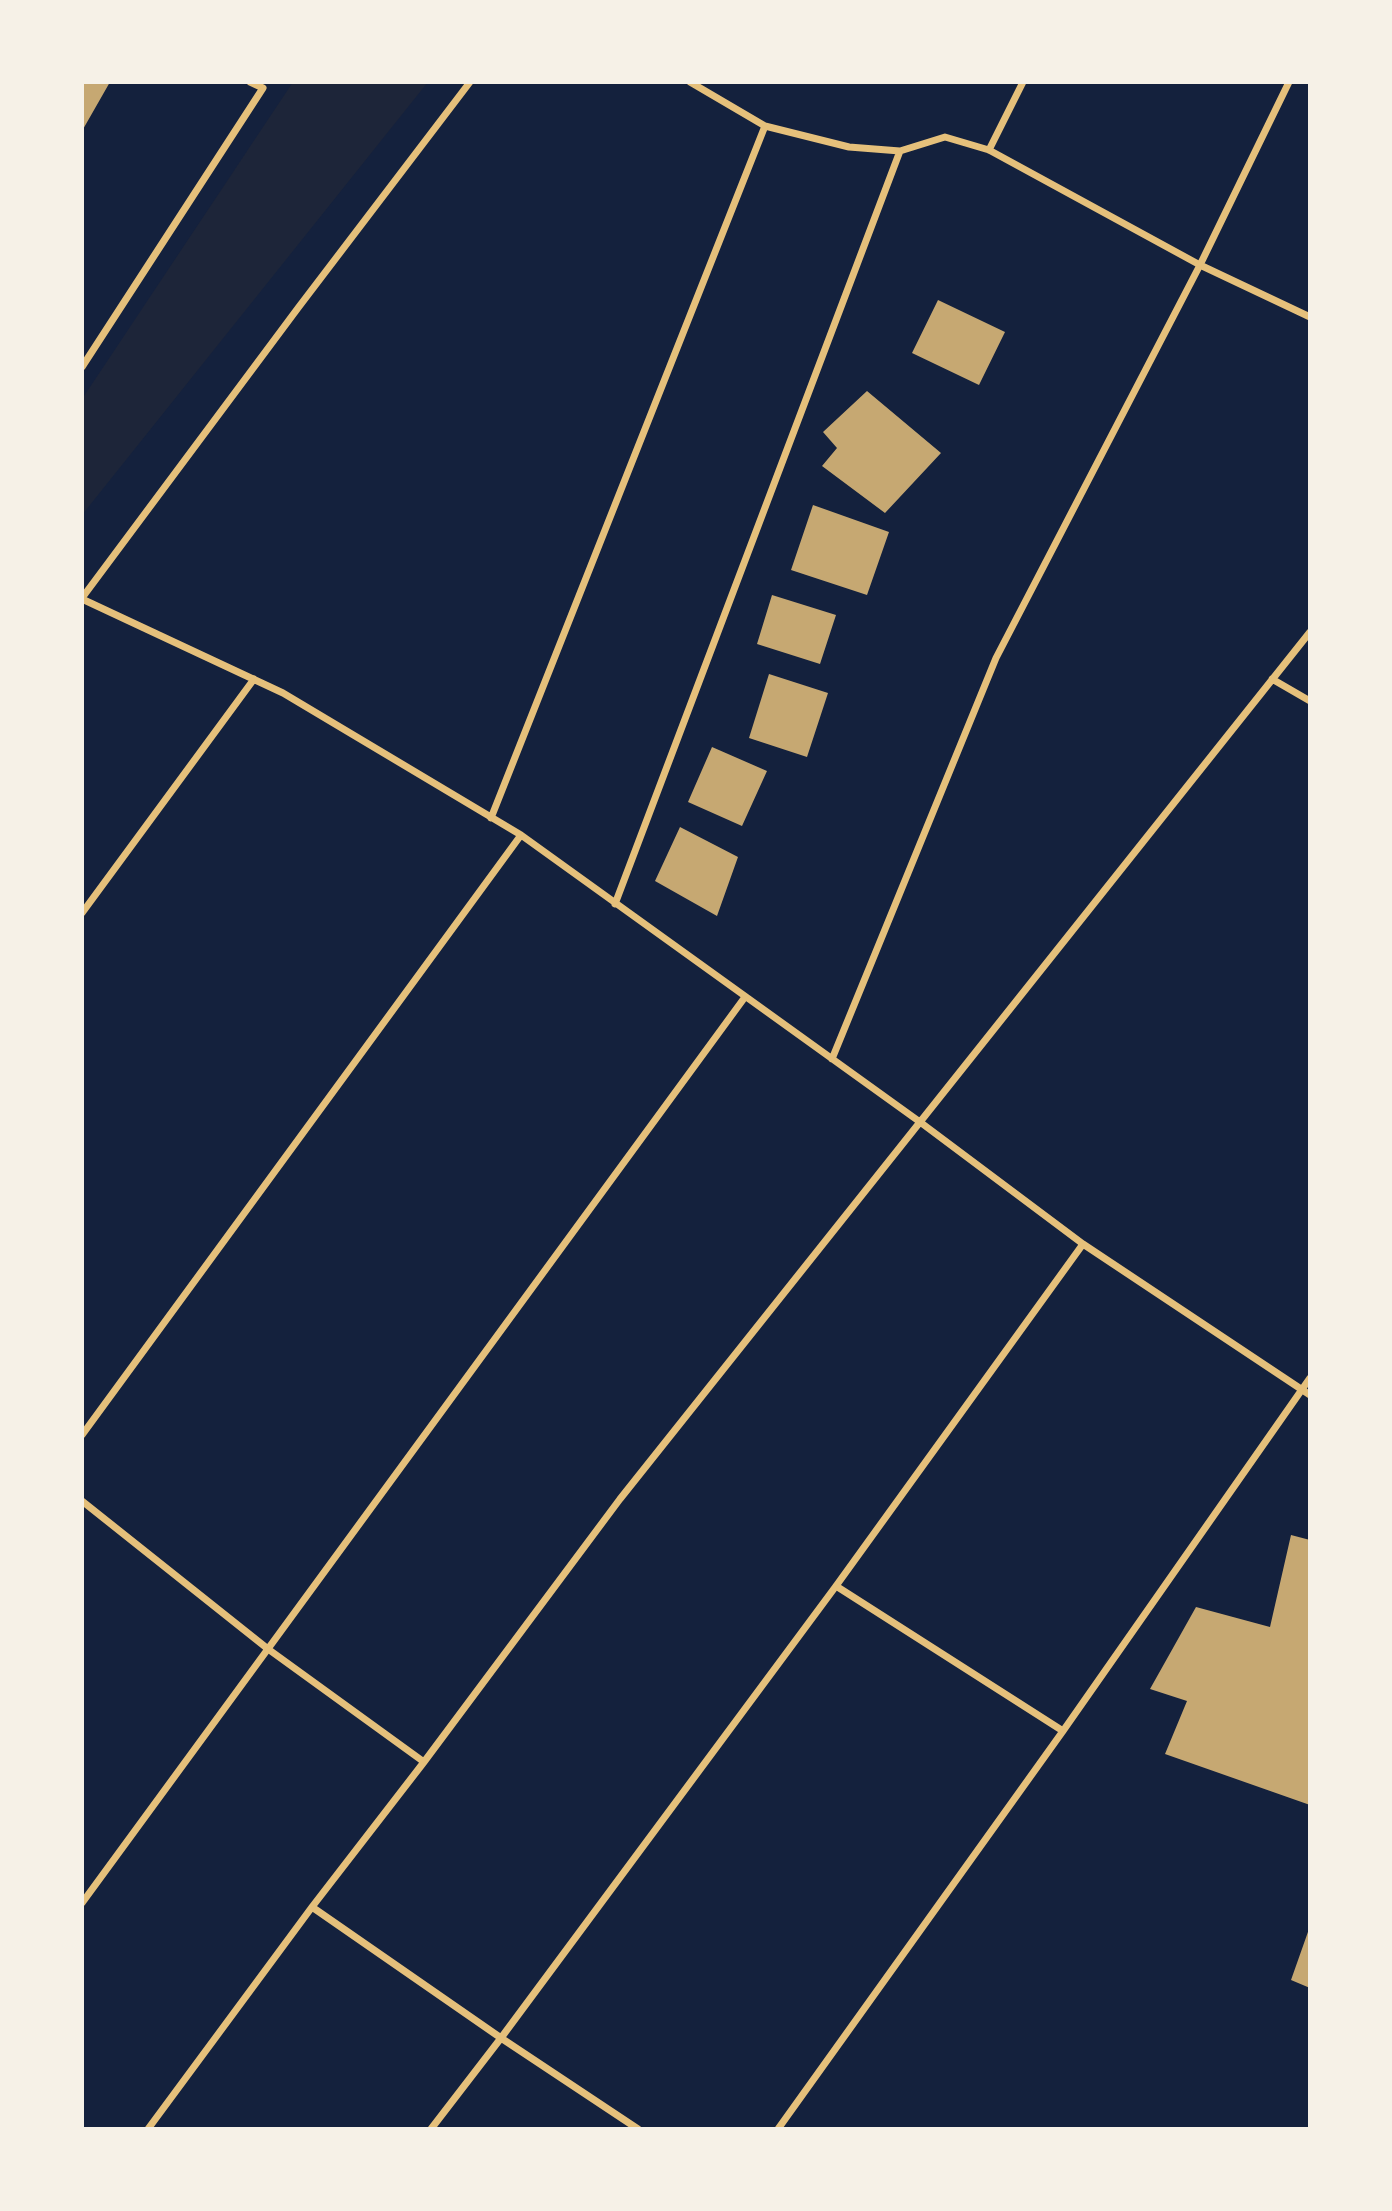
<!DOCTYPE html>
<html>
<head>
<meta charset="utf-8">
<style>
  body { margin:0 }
  #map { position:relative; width:1392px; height:2211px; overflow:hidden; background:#14213d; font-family:"Alegreya Sans",sans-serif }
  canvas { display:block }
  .frame { position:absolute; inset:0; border:84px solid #f6f1e7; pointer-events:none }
</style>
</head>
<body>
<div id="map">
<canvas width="1392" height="2211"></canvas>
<div class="frame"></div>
</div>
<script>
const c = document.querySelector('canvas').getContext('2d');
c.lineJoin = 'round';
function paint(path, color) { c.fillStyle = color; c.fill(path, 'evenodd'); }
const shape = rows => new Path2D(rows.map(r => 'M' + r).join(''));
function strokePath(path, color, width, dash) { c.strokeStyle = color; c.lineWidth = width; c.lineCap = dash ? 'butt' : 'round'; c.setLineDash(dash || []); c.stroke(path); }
const green = shape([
  [293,82,428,82,82,515,82,399]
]);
const building = shape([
  [82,82,110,82,82,131],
  [938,300,1005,332,979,385,912,353],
  [867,391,941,453,885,513,822,466,837,448,823,432],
  [813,505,889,532,867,595,791,570],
  [772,595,836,615,820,664,757,644],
  [769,674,828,693,807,757,749,738],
  [712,747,767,771,742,826,688,802],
  [680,827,738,857,717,916,655,881],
  [1291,1535,1310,1540,1310,1805,1165,1754,1187,1701,1150,1689,1196,1607,1270,1627],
  [1309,1929,1310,1929,1310,1988,1291,1980]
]);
const minor = shape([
  [690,82,765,126,849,147,900,151,945,137,989,150,1200,265,1310,317],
  [989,150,1023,82],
  [82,367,263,88,250,82],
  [82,598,298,308,470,82],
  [82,599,283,693,521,835,920,1122,1083,1244,1310,1395],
  [1272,679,1310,701],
  [491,818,765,126],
  [615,904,900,151],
  [82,913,254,679],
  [832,1059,996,658,1200,265,1289,82],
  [82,1435,521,835],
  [82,1501,268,1649,424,1762],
  [836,1586,1063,1731],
  [82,1903,745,997],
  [312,1907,501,2038,638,2129],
  [148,2129,312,1907,424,1762,620,1499,1310,632],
  [431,2129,501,2038,836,1586,1083,1244],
  [778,2129,1063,1731,1310,1378]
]);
paint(green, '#1d2539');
paint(building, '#c6a872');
strokePath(minor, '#e5c07b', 7);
</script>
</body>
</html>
